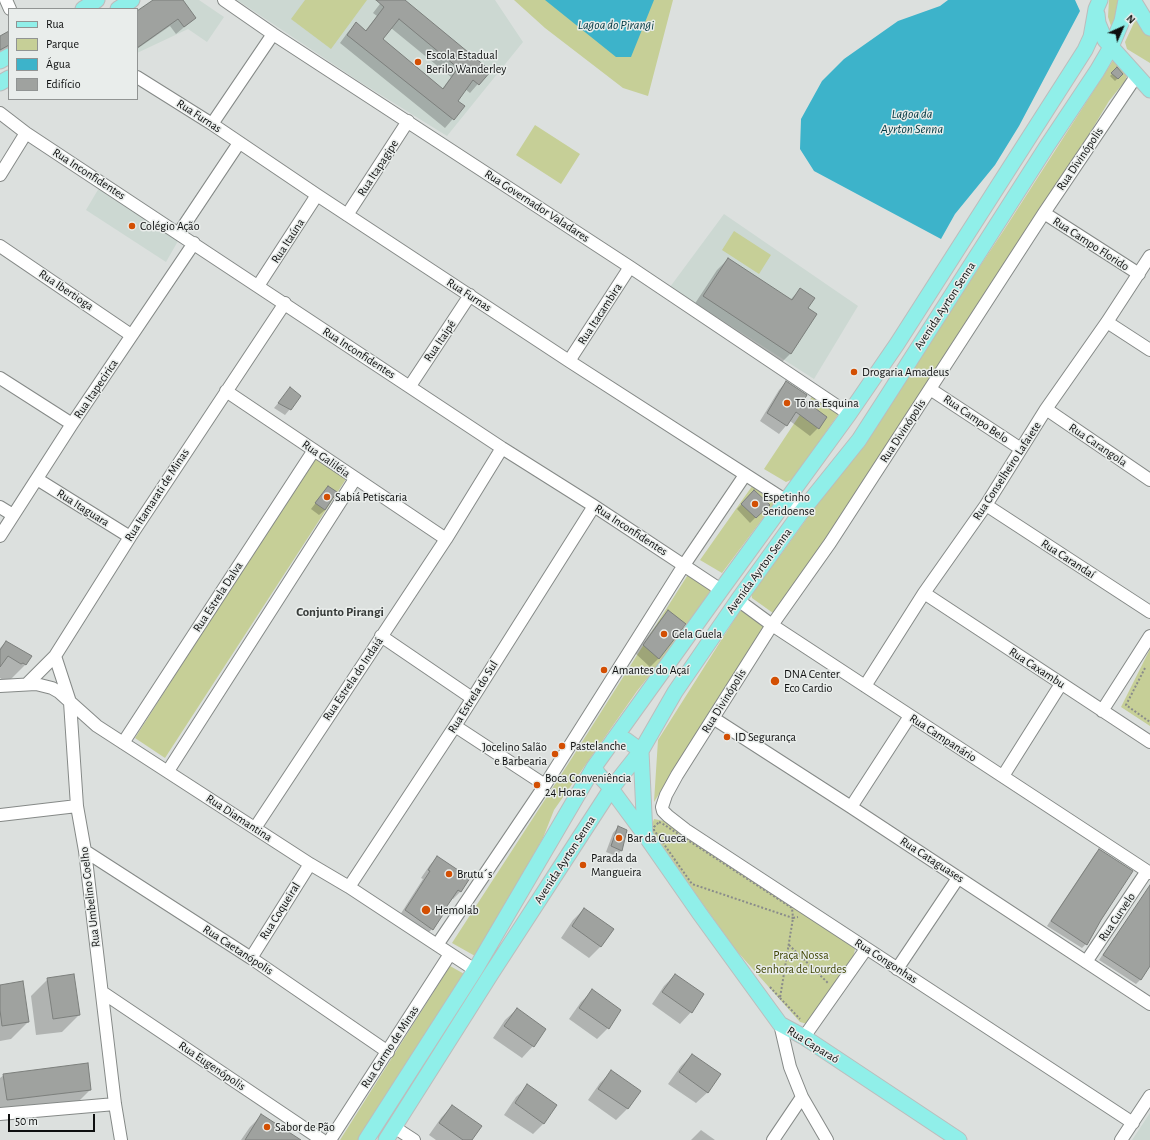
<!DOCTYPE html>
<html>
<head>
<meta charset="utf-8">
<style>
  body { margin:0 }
  #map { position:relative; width:1150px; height:1140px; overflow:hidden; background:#dce0de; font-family:"Alegreya Sans",sans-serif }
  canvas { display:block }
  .legend { position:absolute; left:8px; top:8px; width:130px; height:92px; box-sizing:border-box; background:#e9edeb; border:1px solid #919493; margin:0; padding:5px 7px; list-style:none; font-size:12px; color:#0e0f0f }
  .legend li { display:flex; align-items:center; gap:8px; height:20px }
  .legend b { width:20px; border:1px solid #919493 }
  .north { position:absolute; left:1102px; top:8px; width:40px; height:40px; -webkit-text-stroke:3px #e9edeb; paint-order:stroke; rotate:45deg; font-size:11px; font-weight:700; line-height:16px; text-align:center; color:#0e0f0f }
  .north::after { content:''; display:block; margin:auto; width:14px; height:18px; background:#0e0f0f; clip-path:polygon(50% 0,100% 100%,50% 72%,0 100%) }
  .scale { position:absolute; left:8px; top:1114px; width:87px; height:18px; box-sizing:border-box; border:2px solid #0e0f0f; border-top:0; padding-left:5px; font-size:12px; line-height:14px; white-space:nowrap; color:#0e0f0f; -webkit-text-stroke:3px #e9edeb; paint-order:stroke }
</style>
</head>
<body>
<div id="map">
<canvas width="1150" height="1140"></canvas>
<ul class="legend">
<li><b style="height:5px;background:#90efe9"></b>Rua</li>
<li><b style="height:11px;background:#c6cf97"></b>Parque</li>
<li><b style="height:11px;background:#3db3ca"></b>Água</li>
<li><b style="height:11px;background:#9fa29f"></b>Edifício</li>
</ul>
<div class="north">N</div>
<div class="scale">50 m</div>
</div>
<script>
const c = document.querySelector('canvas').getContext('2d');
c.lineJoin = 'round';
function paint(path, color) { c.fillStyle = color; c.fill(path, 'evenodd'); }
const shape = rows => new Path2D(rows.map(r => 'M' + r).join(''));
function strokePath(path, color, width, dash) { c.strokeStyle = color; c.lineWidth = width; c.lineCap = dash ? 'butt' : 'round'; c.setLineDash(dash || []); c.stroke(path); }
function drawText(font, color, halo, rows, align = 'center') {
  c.font = font + ' "Alegreya Sans",sans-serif'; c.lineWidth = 3; c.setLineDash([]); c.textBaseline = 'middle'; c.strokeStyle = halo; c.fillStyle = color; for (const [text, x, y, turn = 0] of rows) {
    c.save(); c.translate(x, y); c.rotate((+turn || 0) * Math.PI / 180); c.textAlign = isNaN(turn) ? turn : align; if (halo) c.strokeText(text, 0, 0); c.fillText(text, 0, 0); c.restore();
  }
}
const built = shape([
  [152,0,199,0,224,17,207,42,188,29,137,53,137,10],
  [237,0,495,0,523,42,447,136,360,82],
  [99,188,178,241,166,262,86,210],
  [724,214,858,306,814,379,670,287],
  [1150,1113,1150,1140,1132,1140]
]);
const green = shape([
  [305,0,367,0,331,49,291,19],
  [514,0,673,0,648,96,623,88,545,28],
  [1109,0,1124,0,1114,35,1108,17],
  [1139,12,1150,30,1150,63,1127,49,1125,42],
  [1114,59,1129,70,1125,81,1109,101,1091,131,999,271,827,542,777,611,773,613,752,598,751,592,782,553,872,428,1004,230],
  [535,125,580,154,561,184,516,155],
  [734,231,771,255,759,274,722,250],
  [813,395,842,409,793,479,786,482,764,469],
  [314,457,346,479,165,758,135,738],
  [755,482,778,498,722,573,700,560],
  [689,573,716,592,637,691,554,810,543,838,475,956,452,943,570,761],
  [741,609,764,626,654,802,658,740],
  [1150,649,1150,726,1121,707],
  [654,819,664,821,734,865,849,944,855,949,853,958,811,1025,800,1022,735,949,650,830],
  [450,966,466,975,363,1140,340,1140]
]);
const water = shape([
  [545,0,654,0,631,57,616,57],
  [948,0,1075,0,1080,11,1019,126,995,165,955,214,941,239,814,171,800,149,801,119,822,81,844,59,898,21,940,6]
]);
const shadow = shape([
  [160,0,182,0,195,18,176,34,170,26,137,49,137,13],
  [383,0,403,0,489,71,470,93,465,89,457,101,464,106,445,128,340,43,348,32,356,24,365,31,377,16,373,13],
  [391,28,451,77,442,89,382,39],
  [9,32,9,47,0,52,0,37],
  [1117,69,1122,74,1115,81,1110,76],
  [728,259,790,300,800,290,807,309,816,315,790,354,779,365,692,308,717,270],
  [786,382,802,401,818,428,810,436,790,421,779,434,760,421,779,390],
  [290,389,290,409,285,415,274,408],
  [328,487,336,492,325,510,319,515,311,509],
  [754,491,768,505,750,523,737,509],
  [668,611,684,624,658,659,650,667,635,653,660,620],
  [6,642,26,664,9,681,6,679,3,680,0,678,0,648],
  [618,827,625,830,621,851,616,856,606,852,613,833],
  [1099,850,1132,871,1086,944,1082,948,1047,926,1095,854],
  [437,857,469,879,460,892,453,899,451,898,432,929,425,936,398,918,423,879,421,878,430,865],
  [1150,886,1150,963,1141,979,1136,984,1099,960],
  [584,909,601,946,589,958,561,938,573,920],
  [675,975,691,1012,680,1024,652,1004,664,986],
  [48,979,79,1015,62,1032,36,1035,31,996],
  [0,985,28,1022,11,1039,0,1041],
  [592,991,608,1028,597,1039,569,1019,581,1002],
  [517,1009,545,1029,533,1046,522,1058,493,1038,505,1020],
  [692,1055,708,1092,696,1103,668,1084,681,1066],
  [87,1064,90,1090,73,1107,0,1116,0,1078,4,1075],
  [611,1072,639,1091,627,1109,616,1120,588,1100,600,1083],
  [528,1086,544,1123,533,1134,504,1115,516,1097],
  [452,1106,470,1140,436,1140,429,1135,441,1118],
  [261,1116,299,1140,241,1140,250,1127],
  [701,1130,715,1140,691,1140]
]);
const building = shape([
  [153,0,183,0,196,18,184,27,178,19,137,48,137,11,153,0],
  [376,0,405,0,491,71,479,85,473,80,458,101,465,106,454,120,347,35,356,22,366,31,384,7,376,0],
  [399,19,458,68,443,89,383,39,399,19],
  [9,31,9,45,0,50,0,36,9,31],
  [1117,67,1123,74,1118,79,1111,73,1117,67],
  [728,258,792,300,800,288,815,298,808,308,817,314,791,354,703,296,728,258],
  [786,381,807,395,804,400,827,417,819,429,796,412,787,426,767,413,786,381],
  [290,387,301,396,291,410,278,403,290,387],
  [328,486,337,492,325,510,315,503,328,486],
  [754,490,770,505,756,518,741,504,754,490],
  [668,610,686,624,659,659,643,645,668,610],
  [6,641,32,656,26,665,23,663,21,664,8,656,0,667,0,650,6,641],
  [618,826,627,830,622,851,611,846,618,826],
  [1099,849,1133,871,1101,920,1087,945,1051,921,1099,849],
  [437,856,470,878,461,892,458,890,445,909,446,910,433,930,405,910,430,871,428,870,437,856],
  [1150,885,1150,966,1141,980,1103,955,1150,885],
  [584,908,614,929,601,947,572,926,584,908],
  [74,974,80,1015,53,1019,47,978,74,974],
  [675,974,704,994,692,1013,662,992,675,974],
  [23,981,29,1022,2,1026,0,1010,0,985,23,981],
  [592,989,621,1010,609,1029,579,1008,592,989],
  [517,1008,546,1029,534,1047,504,1026,517,1008],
  [692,1054,721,1074,708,1093,679,1072,692,1054],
  [88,1063,91,1090,7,1100,3,1074,88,1063],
  [611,1070,641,1091,628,1109,598,1089,611,1070],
  [527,1084,557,1105,544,1124,515,1103,527,1084],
  [452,1105,482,1126,472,1140,463,1140,439,1123,452,1105],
  [261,1114,301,1140,245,1140,261,1114]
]);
const path = shape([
  [1145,668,1126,705,1150,722],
  [659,822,663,824,792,908,793,918,692,884,654,830,654,827,659,822],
  [789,945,828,983],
  [770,987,780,998,793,918,798,917],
  [780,998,800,1019]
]);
const minor = shape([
  [6,0,10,9],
  [224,0,273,34,630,267,849,414],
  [137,77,212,124,317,195,569,361,802,511],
  [0,113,26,133,502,448,594,506,721,590],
  [212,124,273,34],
  [0,175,26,133],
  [1044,213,1139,274],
  [347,215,408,121],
  [179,233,239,143],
  [0,246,131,335],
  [258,286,317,195],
  [1107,322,1150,350],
  [569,361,630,267],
  [0,378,72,424],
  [410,386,470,295],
  [930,389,1021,449],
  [226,391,446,539],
  [1046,409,1150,480],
  [37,479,130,537],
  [986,505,1150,612],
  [0,507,13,515],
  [0,536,72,424,194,243],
  [924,593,1150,742],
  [738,600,772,625,1150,873],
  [381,636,472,698],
  [55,656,70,702,77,806,85,851,115,1104,121,1140],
  [27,684,55,656,130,537,285,303],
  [0,686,36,684,52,688,59,692,97,726,310,864,349,887,475,970],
  [865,686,924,593,986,505,1046,409,1107,322,1150,256],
  [1102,711,1150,636],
  [713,718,851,807,1150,1004],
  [455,726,545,785],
  [123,743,314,450],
  [168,771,355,479],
  [1003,776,1061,684],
  [851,807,910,716],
  [0,815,77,806],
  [255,828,446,539,502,448],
  [85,851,251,958,388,1052],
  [349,887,455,726,594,506],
  [437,945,545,785,684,565,745,475],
  [251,958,310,864],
  [1086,962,1147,871],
  [897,969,958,878],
  [102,992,322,1140],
  [780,1024,790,1067,802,1097,827,1140],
  [804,1037,866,949],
  [0,1114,115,1104],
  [1133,1123,686,830,668,816,663,811,662,807,666,795,677,775,772,625,830,543,1044,213,1137,75],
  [394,1127,414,1140],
  [330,1140,450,954],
  [773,1140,802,1097],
  [1121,1140,1150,1096]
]);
const major = shape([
  [1133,0,1150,28],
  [83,9,97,0],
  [118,9,132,0],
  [1097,14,1098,23,1105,40,1150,90],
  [0,61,9,56],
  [0,83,9,78],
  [614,739,626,740,641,751,645,835],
  [594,767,598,774,609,786,645,835,700,914,780,1024,804,1037,959,1140],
  [366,1140,475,970,594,767,721,590,849,414,897,344,1085,50,1091,37,1096,9,1100,0],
  [386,1140,491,974,611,789,641,751,675,692,738,600,802,511,859,440,888,395,1047,146,1097,71,1111,47,1122,21,1126,0]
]);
const markers = [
  [418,62,4,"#d34f03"],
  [132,226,4,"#d34f03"],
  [854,372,4,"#d34f03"],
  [787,403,4,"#d34f03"],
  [327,497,4,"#d34f03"],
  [755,504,4,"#d34f03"],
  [664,634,4,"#d34f03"],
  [604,670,4,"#d34f03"],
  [775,681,5,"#d34f03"],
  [727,737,4,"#d34f03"],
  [562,746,4,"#d34f03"],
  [555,754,4,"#d34f03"],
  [537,785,4,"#d34f03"],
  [619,838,4,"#d34f03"],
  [583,865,4,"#d34f03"],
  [449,874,4,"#d34f03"],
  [426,910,5,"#d34f03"],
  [267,1127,4,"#d34f03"]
];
const poiNames = [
  ["Escola Estadual",426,55],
  ["Berilo Wanderley",426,69],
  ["Colégio Ação",140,226],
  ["Drogaria Amadeus",862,372],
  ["Tō na Esquina",795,403],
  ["Sabiá Petiscaria",335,497],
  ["Espetinho",763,497],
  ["Seridoense",763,511],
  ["Gela Guela",672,634],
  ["Amantes do Açaí",612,670],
  ["DNA Center",784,674],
  ["Eco Cardio",784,688],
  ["ID Segurança",735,737],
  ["Pastelanche",570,746],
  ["Jocelino Salão",547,747,"right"],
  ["e Barbearia",547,761,"right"],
  ["Boca Conveniência",545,778],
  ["24 Horas",545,792],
  ["Bar da Cueca",627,838],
  ["Parada da",591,858],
  ["Mangueira",591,872],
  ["Brutu´s",457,874],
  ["Hemolab",435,910],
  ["Sabor de Pão",275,1127]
];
const streetNames = [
  ["Rua Furnas",199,116,33],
  ["Rua Divinópolis",1080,159,-56],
  ["Rua Itapagipe",378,168,-57],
  ["Rua Inconfidentes",89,174,33],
  ["Rua Governador Valadares",537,206,33],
  ["Rua Itaúna",288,241,-57],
  ["Rua Campo Florido",1091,244,33],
  ["Rua Ibertioga",66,290,34],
  ["Rua Furnas",469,295,33],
  ["Avenida Ayrton Senna",945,306,-57],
  ["Rua Itacambira",600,314,-57],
  ["Rua Itaipé",440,341,-56],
  ["Rua Inconfidentes",359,353,33],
  ["Rua Itapecirica",96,389,-56],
  ["Rua Campo Belo",976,419,34],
  ["Rua Divinópolis",903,431,-57],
  ["Rua Carangola",1098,445,34],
  ["Rua Galiléia",326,459,35],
  ["Rua Conselheiro Lafaiete",1007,471,-57],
  ["Rua Itamarati de Minas",157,495,-57],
  ["Rua Itaguara",83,508,32],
  ["Rua Inconfidentes",631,530,33],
  ["Rua Carandaí",1068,559,33],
  ["Avenida Ayrton Senna",759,571,-54],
  ["Rua Estrela Dalva",218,597,-57],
  ["Rua Caxambu",1037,668,33],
  ["Rua Estrela do Indaiá",353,679,-56],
  ["Rua Estrela do Sul",473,697,-58],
  ["Rua Divinópolis",724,701,-58],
  ["Rua Campanário",943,738,33],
  ["Rua Diamantina",239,818,33],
  ["Avenida Ayrton Senna",565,860,-57],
  ["Rua Cataguases",932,860,33],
  ["Rua Umbelino Coelho",90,897,-97],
  ["Rua Coqueiral",280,911,-58],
  ["Rua Curvelo",1117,917,-56],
  ["Rua Caetanópolis",238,950,33],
  ["Rua Congonhas",886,961,33],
  ["Rua Caparaó",813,1045,32],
  ["Rua Carmo de Minas",390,1047,-57],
  ["Rua Eugenópolis",212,1066,34]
];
const parkNames = [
  ["Praça Nossa",801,955],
  ["Senhora de Lourdes",801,969]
];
const waterNames = [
  ["Lagoa do Pirangi",616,25],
  ["Lagoa da",912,114],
  ["Ayrton Senna",912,129]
];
const neighbourhoodNames = [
  ["Conjunto Pirangi",340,612]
];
paint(built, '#ccd8d2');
paint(green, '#c6cf97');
paint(water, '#3db3ca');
paint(shadow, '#0003');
paint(building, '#9fa29f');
strokePath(building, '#7c7f7c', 1);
strokePath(minor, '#858987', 14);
strokePath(major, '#bcbcbc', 17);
strokePath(path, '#8a8c8b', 2, [2, 2]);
strokePath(minor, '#fff', 12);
strokePath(major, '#90efe9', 15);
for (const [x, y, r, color] of markers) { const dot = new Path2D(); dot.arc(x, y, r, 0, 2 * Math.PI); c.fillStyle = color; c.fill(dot); strokePath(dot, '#e9edeb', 1.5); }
drawText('12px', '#0e0f0f', '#e9edeb', poiNames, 'left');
drawText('12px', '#0e0f0f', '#e9edeb', streetNames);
drawText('12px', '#3f4503', '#e9edeb', parkNames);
drawText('italic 13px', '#003741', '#e9edeb', waterNames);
drawText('bold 13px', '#363a38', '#e9edeb', neighbourhoodNames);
</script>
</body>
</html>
